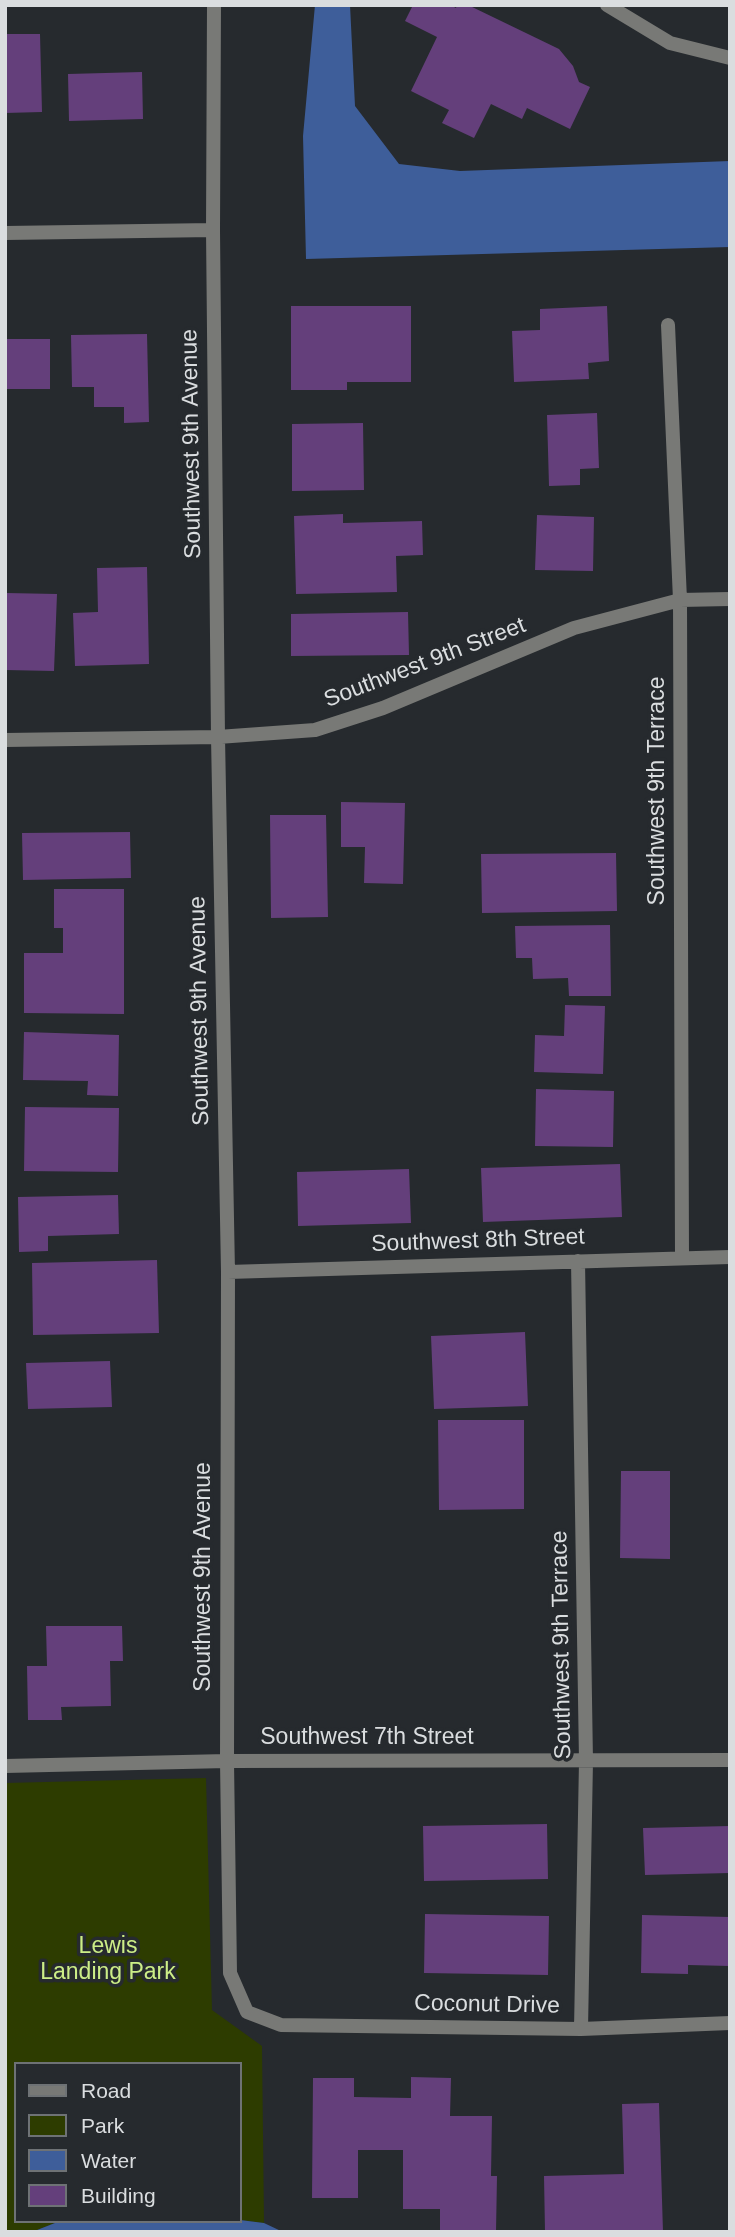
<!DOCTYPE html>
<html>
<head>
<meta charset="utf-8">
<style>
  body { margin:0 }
  #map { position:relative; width:735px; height:2237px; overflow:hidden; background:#262a2e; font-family:Arial,sans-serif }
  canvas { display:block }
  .frame { position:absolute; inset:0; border:7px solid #dadddf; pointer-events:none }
  .legend { position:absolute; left:14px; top:2062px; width:228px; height:161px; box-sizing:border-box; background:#262a2e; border:2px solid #6e7275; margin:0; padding:9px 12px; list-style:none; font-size:21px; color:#dadddf }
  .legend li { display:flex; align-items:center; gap:14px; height:35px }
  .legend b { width:35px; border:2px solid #6e7275 }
</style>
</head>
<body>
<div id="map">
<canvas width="735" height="2237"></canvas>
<div class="frame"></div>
<ul class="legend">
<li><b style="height:9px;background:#787976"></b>Road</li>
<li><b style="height:19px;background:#2d3c00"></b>Park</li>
<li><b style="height:19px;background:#3e5e9a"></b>Water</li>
<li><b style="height:19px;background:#643f7b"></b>Building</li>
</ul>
</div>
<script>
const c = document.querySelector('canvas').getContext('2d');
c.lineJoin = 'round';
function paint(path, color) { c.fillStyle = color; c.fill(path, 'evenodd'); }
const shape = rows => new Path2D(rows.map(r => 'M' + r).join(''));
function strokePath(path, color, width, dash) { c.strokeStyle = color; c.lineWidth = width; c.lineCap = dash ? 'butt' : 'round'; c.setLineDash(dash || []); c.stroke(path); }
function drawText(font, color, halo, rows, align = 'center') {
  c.font = font + ' Arial,sans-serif'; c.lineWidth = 7; c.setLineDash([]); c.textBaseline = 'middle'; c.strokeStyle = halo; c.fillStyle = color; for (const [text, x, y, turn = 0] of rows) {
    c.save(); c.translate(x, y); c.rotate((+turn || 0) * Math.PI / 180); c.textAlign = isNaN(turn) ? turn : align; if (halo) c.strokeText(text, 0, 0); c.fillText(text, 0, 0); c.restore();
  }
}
const green = shape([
  [206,1778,212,2010,262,2046,264,2223,240,2220,240,2064,16,2064,16,2221,60,2221,32,2232,5,2232,5,1783]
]);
const water = shape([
  [315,5,350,5,355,106,399,164,460,171,730,161,730,247,306,259,303,136],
  [240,2220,264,2223,283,2232,32,2232,60,2221]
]);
const building = shape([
  [413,5,450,5,456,8,457,5,468,5,559,49,573,66,579,82,590,87,570,129,527,108,522,119,491,104,474,138,442,123,449,110,411,91,437,37,405,21],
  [5,34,40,34,42,112,5,113],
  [142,72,143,119,69,121,68,74],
  [291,306,411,306,411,382,347,382,347,390,291,390],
  [607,306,609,361,588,363,589,379,514,382,512,331,540,330,540,309],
  [147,334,149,422,124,423,124,407,94,407,94,387,72,387,71,335],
  [5,339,50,339,50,389,5,389],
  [597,413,599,468,580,469,580,485,549,486,547,415],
  [363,423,364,490,292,491,292,424],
  [343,514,343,523,422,521,423,555,396,556,397,592,296,594,294,516],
  [537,515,594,517,593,571,535,570],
  [147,567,149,664,75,666,73,613,98,612,97,568],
  [6,593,57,594,54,671,5,670],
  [408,612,409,655,291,656,291,614],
  [341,802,405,803,403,884,364,883,365,847,341,847],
  [270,815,326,815,328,917,271,918],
  [130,832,131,878,23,880,22,833],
  [616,853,617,911,482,913,481,854],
  [54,889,124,889,124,1014,24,1013,24,953,63,953,63,928,54,928],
  [610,925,611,996,569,996,568,978,533,979,532,958,516,958,515,926],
  [565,1005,605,1006,603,1074,534,1072,535,1035,564,1036],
  [24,1032,119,1035,118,1096,87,1095,88,1081,23,1080],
  [536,1089,614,1091,613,1147,535,1146],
  [25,1107,119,1108,118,1172,24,1171],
  [620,1164,622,1217,483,1222,481,1168],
  [409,1169,411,1223,298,1226,297,1172],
  [118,1195,119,1234,48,1236,48,1251,19,1252,18,1197],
  [157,1260,159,1333,33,1335,32,1263],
  [525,1332,528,1406,434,1409,431,1336],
  [110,1361,112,1407,28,1409,26,1363],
  [438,1420,524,1420,524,1509,439,1510],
  [621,1471,670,1471,670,1559,620,1558],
  [46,1626,122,1626,123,1661,110,1661,111,1706,61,1707,62,1720,28,1720,27,1666,47,1666],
  [547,1824,548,1879,424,1881,423,1826],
  [730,1826,730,1873,645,1875,643,1828],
  [425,1914,549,1916,548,1975,424,1973],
  [642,1915,730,1917,730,1966,688,1965,688,1974,641,1973],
  [411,2077,451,2078,450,2116,492,2116,491,2176,497,2176,496,2232,440,2232,440,2209,403,2209,403,2150,358,2150,358,2198,312,2198,313,2078,354,2078,354,2097,411,2098],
  [659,2103,663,2232,545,2232,544,2176,624,2174,622,2104]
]);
const lane = shape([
  [607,5,670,43,730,58]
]);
const street = shape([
  [214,5,213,230,218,737,228,1272,227,1761,230,1973,247,2012,281,2025,581,2029,730,2023],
  [5,233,213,230],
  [668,325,680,600,682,1258],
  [5,740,218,737,315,730,383,708,574,628,680,600,730,599],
  [578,1261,586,1761,581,2029],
  [228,1272,730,1257],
  [5,1766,227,1761,730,1760]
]);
const streetNames = [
  ["Southwest 9th Avenue",192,444,-91],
  ["Southwest 9th Street",425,663,-21],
  ["Southwest 9th Terrace",658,791,-90],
  ["Southwest 9th Avenue",200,1011,-91],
  ["Southwest 8th Street",478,1241,-2],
  ["Southwest 9th Avenue",204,1577,-90],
  ["Southwest 9th Terrace",562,1645,-91],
  ["Southwest 7th Street",367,1738],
  ["Coconut Drive",487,2005,1]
];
const parkNames = [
  ["Lewis",108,1947],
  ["Landing Park",108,1973]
];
paint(green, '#2d3c00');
paint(water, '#3e5e9a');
paint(building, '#643f7b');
strokePath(lane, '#787976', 14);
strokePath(street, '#787976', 14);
drawText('23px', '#dadddf', '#262a2e', streetNames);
drawText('23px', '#cced87', '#262a2e', parkNames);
</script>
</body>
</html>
